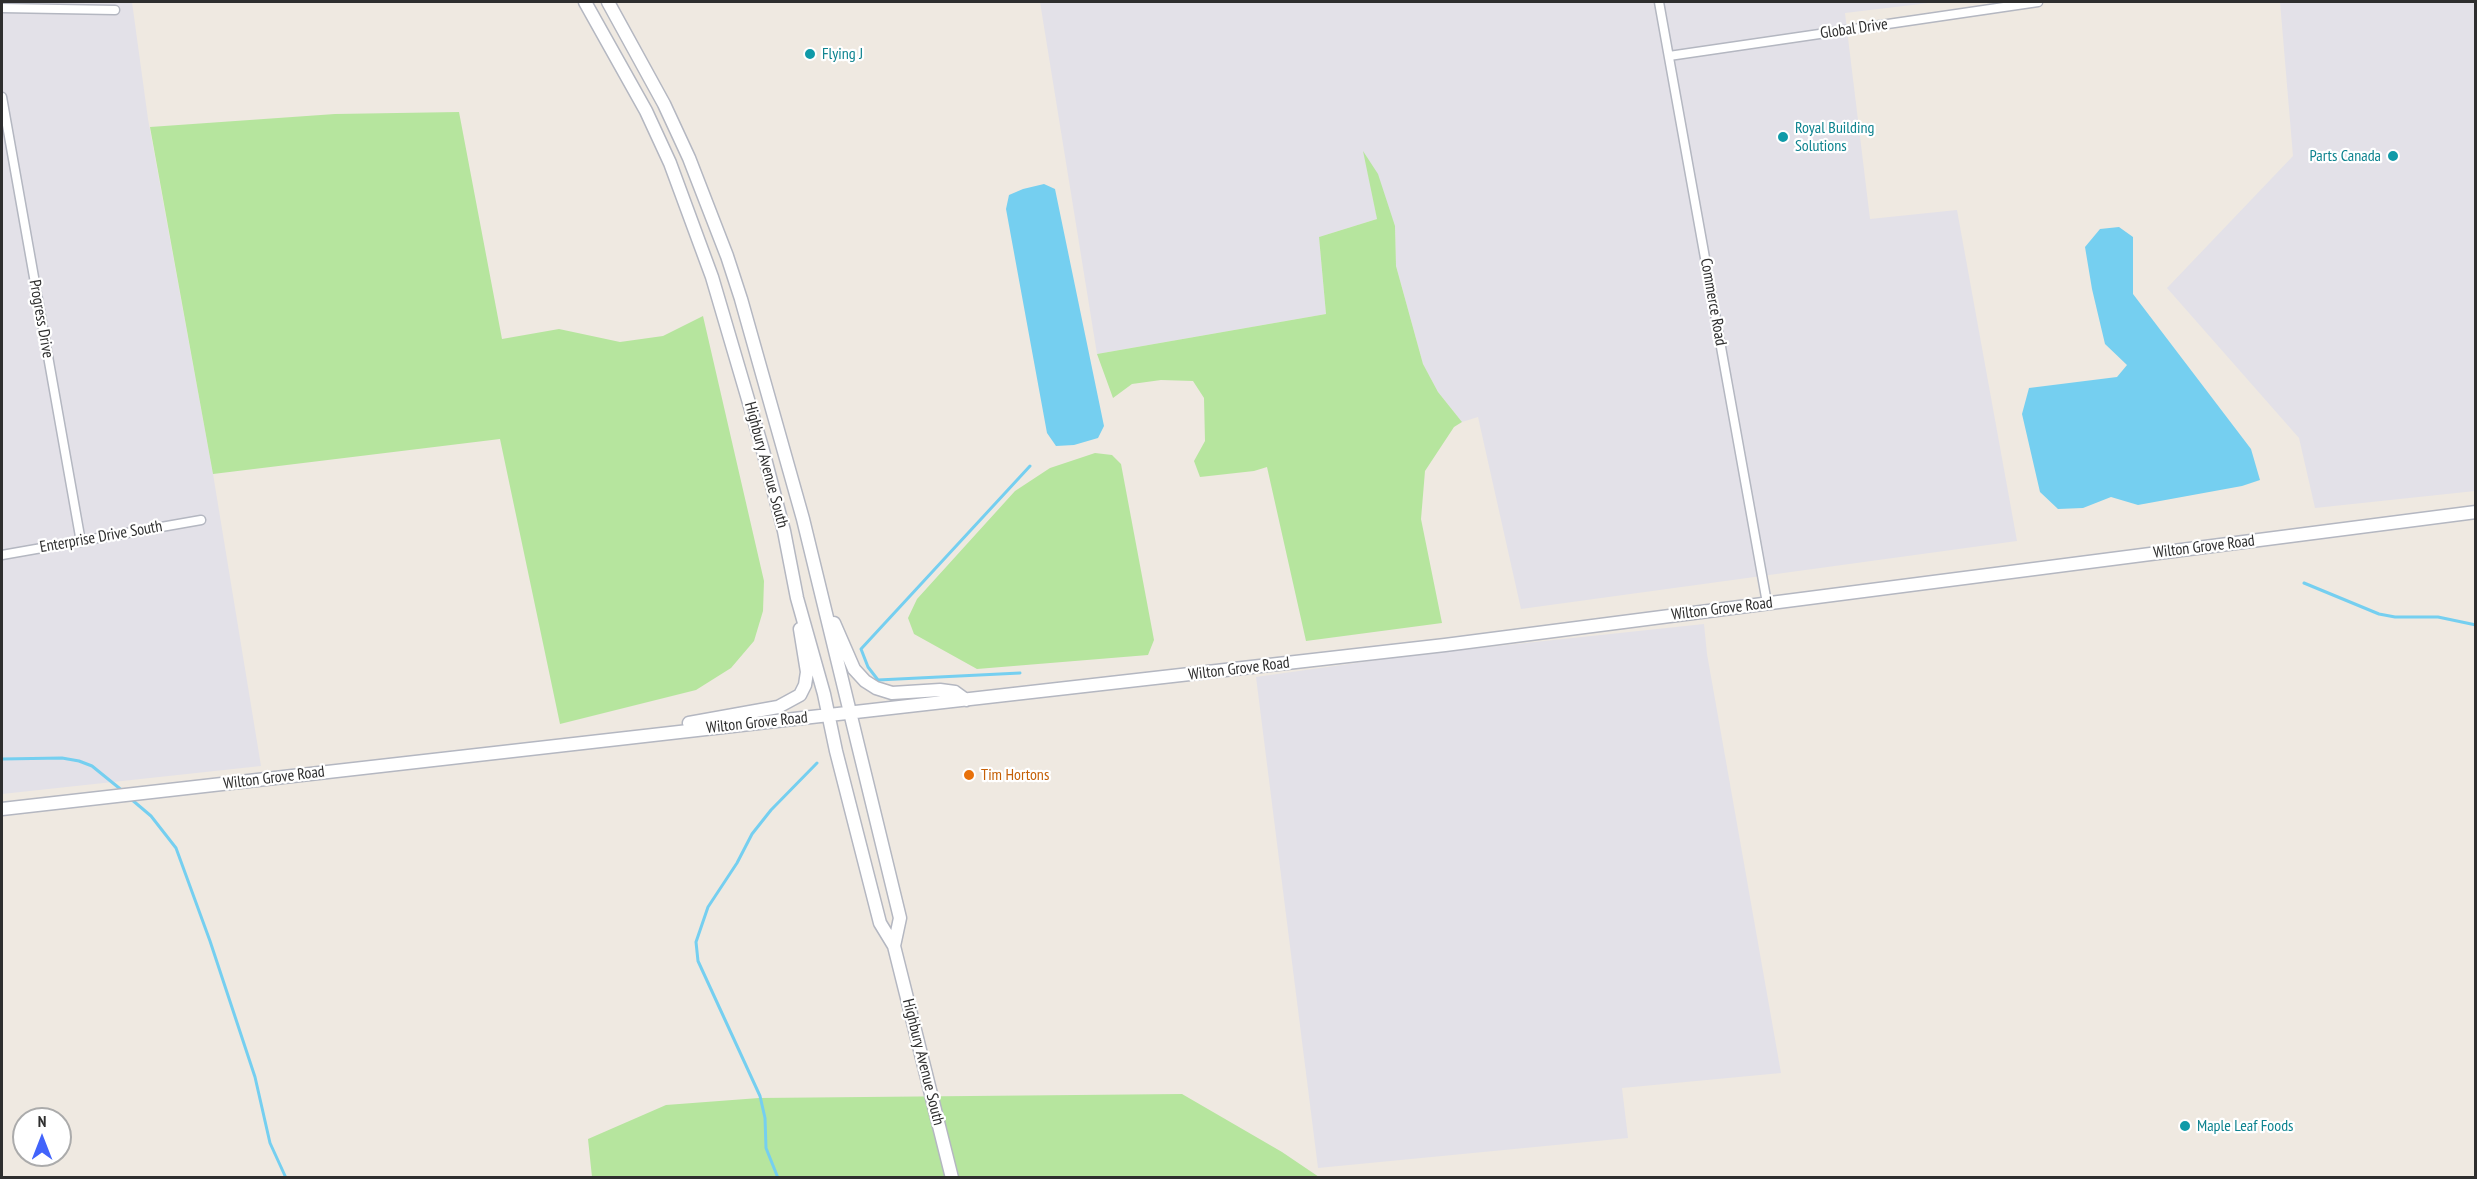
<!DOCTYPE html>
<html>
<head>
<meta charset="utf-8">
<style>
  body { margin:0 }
  #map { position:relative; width:2477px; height:1179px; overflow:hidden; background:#efe9e1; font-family:"PT Sans Narrow",sans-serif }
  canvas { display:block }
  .frame { position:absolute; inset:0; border:3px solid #2e2e2e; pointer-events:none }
  .north { position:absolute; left:12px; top:1107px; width:60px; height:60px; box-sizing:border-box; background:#fff; border:2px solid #ababab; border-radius:50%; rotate:0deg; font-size:16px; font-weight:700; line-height:24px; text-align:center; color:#2e2e2e }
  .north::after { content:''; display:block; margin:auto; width:21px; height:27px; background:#4264fb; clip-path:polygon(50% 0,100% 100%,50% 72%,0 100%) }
</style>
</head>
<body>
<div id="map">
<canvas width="2477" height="1179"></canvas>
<div class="frame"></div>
<div class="north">N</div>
</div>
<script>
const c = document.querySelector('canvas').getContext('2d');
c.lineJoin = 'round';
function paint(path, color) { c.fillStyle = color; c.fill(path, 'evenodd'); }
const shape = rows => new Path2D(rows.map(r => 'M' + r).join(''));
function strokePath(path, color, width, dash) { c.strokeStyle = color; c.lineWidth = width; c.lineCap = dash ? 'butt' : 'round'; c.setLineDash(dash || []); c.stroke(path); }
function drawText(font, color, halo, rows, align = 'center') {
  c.font = font + ' "PT Sans Narrow",sans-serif'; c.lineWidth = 4.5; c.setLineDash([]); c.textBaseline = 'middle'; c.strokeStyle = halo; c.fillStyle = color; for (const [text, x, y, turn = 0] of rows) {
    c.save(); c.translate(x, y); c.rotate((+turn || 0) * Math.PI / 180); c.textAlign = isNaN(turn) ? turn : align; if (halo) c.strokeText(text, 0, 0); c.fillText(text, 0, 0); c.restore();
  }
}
const industrial = shape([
  [2,2,132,2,148,119,213,474,261,766,2,794],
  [1040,2,1937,2,1845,13,1870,219,1957,210,2017,541,1521,609,1478,417,1462,422,1438,392,1423,364,1396,266,1395,226,1364,153,1377,219,1319,237,1326,314,1097,354],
  [2280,2,2475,2,2475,491,2315,508,2299,438,2167,288,2293,156],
  [1704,624,1707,654,1781,1073,1622,1088,1628,1138,1318,1168,1256,677,1413,655]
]);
const green = shape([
  [459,112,502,339,559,329,620,342,663,336,703,316,764,581,763,611,754,641,731,668,696,690,560,724,500,439,213,474,150,127,335,114],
  [1363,151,1378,174,1395,226,1396,266,1423,364,1438,392,1462,422,1454,427,1425,471,1421,519,1442,623,1306,641,1267,467,1254,471,1200,477,1194,461,1205,441,1204,398,1193,381,1161,380,1132,384,1113,398,1097,354,1326,314,1319,237,1377,219],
  [1095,453,1112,455,1121,464,1154,640,1148,655,977,669,914,634,908,618,917,599,1015,491,1050,468],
  [1182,1094,1282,1152,1319,1177,592,1177,588,1139,666,1105,759,1098]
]);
const water = shape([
  [1044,184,1055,189,1104,426,1098,438,1074,445,1056,446,1047,433,1006,209,1009,195,1023,189],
  [2119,227,2133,237,2133,294,2251,449,2260,480,2242,486,2138,505,2111,497,2083,508,2058,509,2040,492,2022,414,2029,388,2117,377,2127,365,2105,344,2092,289,2085,247,2100,229]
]);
const stream = shape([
  [2304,583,2379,614,2395,617,2438,617,2476,625],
  [1020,673,878,680,868,667,861,649,1030,466],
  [2,759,62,758,79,761,92,766,124,792],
  [131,799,151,816,176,848,210,941,255,1077,270,1143,286,1178],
  [778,1178,766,1148,765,1118,760,1096,698,961,696,942,708,907,737,863,752,834,771,810,817,763]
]);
const street = shape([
  [1659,2,1767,603],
  [2,8,115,10],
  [1669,56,2038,2],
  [2,97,81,542],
  [2,555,201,520]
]);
const secondary = shape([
  [585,2,646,111,670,163,712,277,762,447,784,531,797,598,824,694,836,751,880,923,894,946,952,1178],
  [608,2,664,104,689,158,727,256,741,299,803,519,900,918,894,946],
  [834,623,854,669,865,681,876,688,892,693,940,690,955,692,966,700],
  [689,723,778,707,800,695,805,685,807,672,800,629],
  [2,809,1445,645,2476,512]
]);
const markers = [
  [810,54,6,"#0f9aa8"],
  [1783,137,6,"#0f9aa8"],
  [2393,156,6,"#0f9aa8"],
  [969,775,6,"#e8710a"],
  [2185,1126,6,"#0f9aa8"]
];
const streetNames = [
  ["Global Drive",1854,29,-8],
  ["Commerce Road",1713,302,80],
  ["Progress Drive",41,319,80],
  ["Highbury Avenue South",766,465,75],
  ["Enterprise Drive South",101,537,-10],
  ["Wilton Grove Road",2204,547,-7],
  ["Wilton Grove Road",1722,609,-7],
  ["Wilton Grove Road",1239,669,-7],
  ["Wilton Grove Road",757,723,-6],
  ["Wilton Grove Road",274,778,-7],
  ["Highbury Avenue South",923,1062,76]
];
const cultureNames = [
  ["Flying J",822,54],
  ["Royal Building",1795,128],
  ["Solutions",1795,146],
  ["Parts Canada",2381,156,"right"],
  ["Maple Leaf Foods",2197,1126]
];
const foodNames = [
  ["Tim Hortons",981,775]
];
paint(industrial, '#e3e1e8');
paint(green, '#b6e59e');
paint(water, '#75cff0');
strokePath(stream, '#75cff0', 3);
strokePath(street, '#b4b7c1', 11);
strokePath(secondary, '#b4b7c1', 15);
strokePath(street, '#fff', 8);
strokePath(secondary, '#fff', 12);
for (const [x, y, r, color] of markers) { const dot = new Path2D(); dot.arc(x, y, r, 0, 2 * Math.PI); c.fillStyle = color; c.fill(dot); strokePath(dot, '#fff', 2); }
drawText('16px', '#2e2e2e', '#fff', streetNames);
drawText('16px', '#0d838f', '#fff', cultureNames, 'left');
drawText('16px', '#c56008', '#fff', foodNames, 'left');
</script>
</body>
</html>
